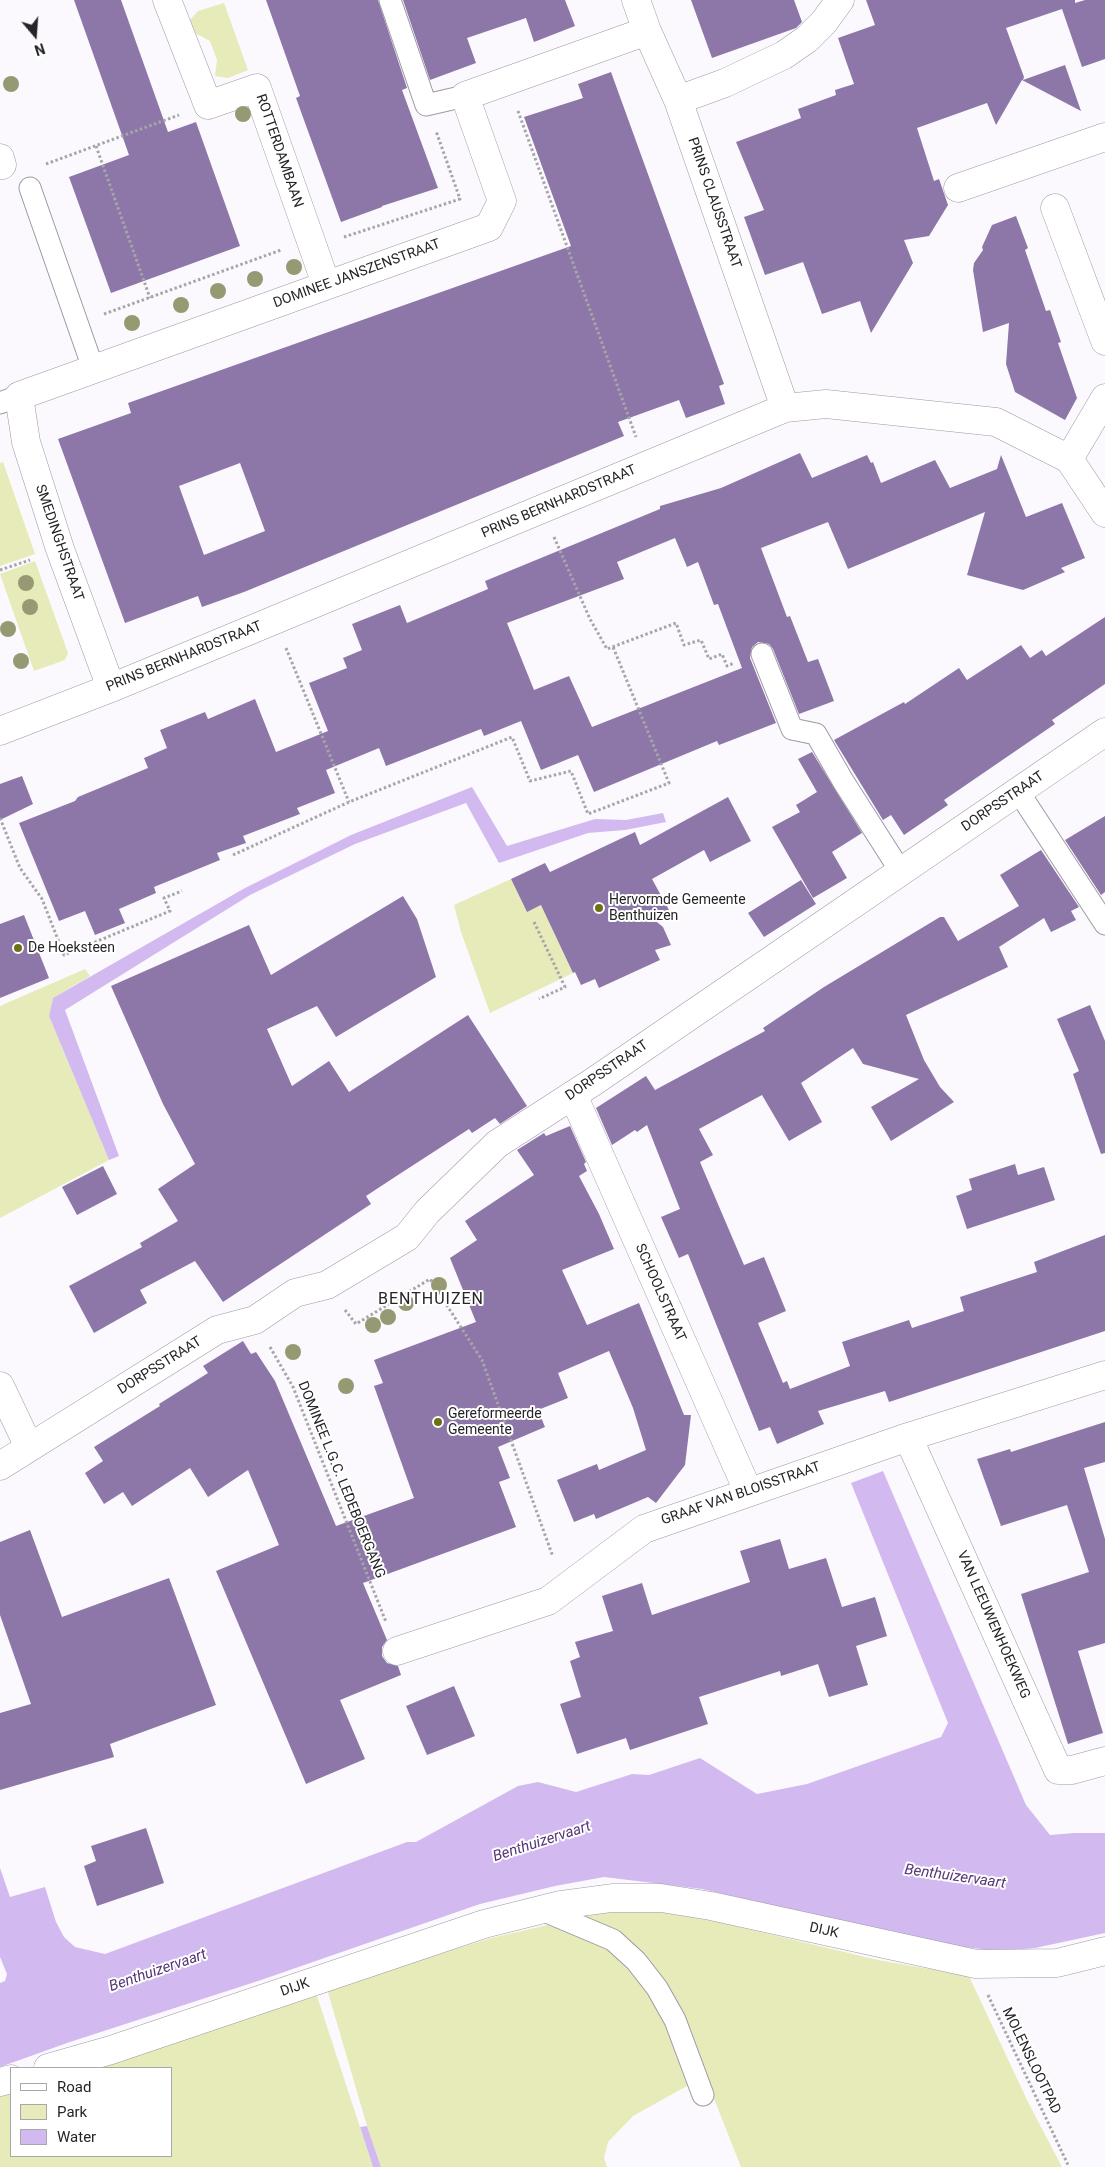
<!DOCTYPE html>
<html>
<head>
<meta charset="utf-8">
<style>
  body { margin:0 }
  #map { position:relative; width:1105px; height:2167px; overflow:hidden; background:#fbf9fe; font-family:Roboto,sans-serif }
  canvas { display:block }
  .legend { position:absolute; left:10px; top:2067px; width:162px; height:90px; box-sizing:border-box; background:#fff; border:1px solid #a8a7a9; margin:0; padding:6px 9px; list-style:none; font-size:15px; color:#252428 }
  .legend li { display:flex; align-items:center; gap:10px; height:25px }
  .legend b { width:25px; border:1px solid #a8a7a9 }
  .north { position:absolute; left:10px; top:10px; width:50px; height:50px; -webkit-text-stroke:4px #fff; paint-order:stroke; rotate:162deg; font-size:14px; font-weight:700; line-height:20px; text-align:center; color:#252428 }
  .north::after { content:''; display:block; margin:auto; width:18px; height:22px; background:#252428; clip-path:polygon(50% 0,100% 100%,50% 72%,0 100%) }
</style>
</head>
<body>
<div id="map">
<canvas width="1105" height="2167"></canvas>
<ul class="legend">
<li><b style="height:6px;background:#fff"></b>Road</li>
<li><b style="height:14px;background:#e6ebb9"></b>Park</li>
<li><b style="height:14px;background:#d2baf0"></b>Water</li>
</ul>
<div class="north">N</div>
</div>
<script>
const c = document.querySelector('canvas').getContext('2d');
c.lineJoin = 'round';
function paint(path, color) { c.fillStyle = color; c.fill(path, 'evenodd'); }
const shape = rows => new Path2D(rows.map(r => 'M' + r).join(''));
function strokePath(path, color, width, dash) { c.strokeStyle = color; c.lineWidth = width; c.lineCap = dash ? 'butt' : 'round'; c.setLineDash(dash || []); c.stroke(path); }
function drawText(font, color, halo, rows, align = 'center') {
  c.font = font + ' Roboto,sans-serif'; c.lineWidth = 4; c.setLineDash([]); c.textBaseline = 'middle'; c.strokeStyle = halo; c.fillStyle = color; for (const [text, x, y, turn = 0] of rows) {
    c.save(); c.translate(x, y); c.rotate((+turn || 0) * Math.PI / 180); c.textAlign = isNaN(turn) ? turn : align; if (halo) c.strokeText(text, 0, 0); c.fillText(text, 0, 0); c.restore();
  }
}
const green = shape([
  [224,3,248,70,228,78,215,76,217,60,210,41,195,33,189,21,198,11],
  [3,462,35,554,0,566,0,463],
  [35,561,68,653,65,660,34,671,0,574],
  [511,879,527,912,544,904,550,924,573,973,490,1013,461,932,454,905],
  [85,969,90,976,53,998,49,1016,109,1160,0,1218,0,1006],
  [640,1907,723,1923,878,1960,952,1973,968,1974,1028,2102,1062,2167,741,2167,705,2076,633,2116,608,2142,604,2158,607,2167,381,2167,367,2126,327,1989,491,1938,600,1913],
  [317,1996,373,2167,0,2167,0,2097,11,2093,11,2156,171,2156,171,2068,89,2068]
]);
const water = shape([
  [472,787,507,846,595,819,626,820,663,813,666,822,625,830,588,833,499,863,466,803,355,844,250,895,65,1010,119,1156,109,1160,49,1016,53,998,245,888,351,835],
  [883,1471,1026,1805,1050,1835,1074,1833,1105,1833,1105,1933,1035,1948,998,1951,938,1944,702,1889,604,1877,555,1886,480,1904,261,1980,70,2042,0,2067,0,1983,5,1981,7,1974,0,1957,0,1868,10,1897,45,1887,56,1922,64,1937,75,1947,105,1954,407,1842,416,1842,518,1786,538,1782,576,1792,632,1774,649,1775,700,1758,757,1794,807,1784,941,1737,948,1723,851,1483],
  [367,2126,381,2167,373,2167,360,2127]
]);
const building = shape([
  [74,0,121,0,168,132,196,122,240,246,111,293,69,177,129,155],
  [266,0,378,0,407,88,402,90,438,188,382,206,382,207,341,222,296,98,300,96],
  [403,0,565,0,575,26,534,42,526,18,467,38,476,63,430,80],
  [691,0,794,0,802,22,796,28,712,58],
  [866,0,1075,0,1075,3,1085,0,1105,0,1105,59,1082,67,1062,9,1006,28,1024,77,1023,80,1065,65,1081,111,1022,80,996,125,987,103,917,128,934,181,939,179,948,205,929,236,904,240,913,263,871,333,860,301,822,314,803,262,765,275,744,217,764,210,736,142,801,118,798,109,836,95,835,90,854,84,838,38,875,25],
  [611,72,724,384,719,386,725,404,686,418,679,400,618,422,624,436,244,592,202,607,198,596,125,623,58,439,131,413,128,403,571,246,524,117,583,98,578,84],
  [240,463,265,531,204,555,179,486],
  [1016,216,1028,248,1025,250,1046,311,1050,310,1061,342,1058,343,1077,398,1065,420,1015,392,1006,364,1009,323,983,332,973,270,974,263,983,250,982,247,992,225],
  [800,453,812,478,867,455,871,463,873,462,881,483,935,460,950,488,997,469,1001,455,1026,517,1062,503,1085,558,1061,568,1065,572,1023,590,967,575,985,512,848,569,828,522,761,548,787,617,790,616,808,662,818,659,834,701,799,714,773,649,769,644,758,642,752,647,750,658,776,723,719,745,717,741,594,792,578,755,541,770,521,721,484,736,481,729,386,766,379,748,326,770,335,793,297,808,300,814,243,836,246,843,217,853,220,860,154,887,156,893,119,909,125,923,95,935,85,911,59,921,19,823,75,801,78,797,148,768,144,758,167,748,160,730,205,712,208,719,255,699,276,752,328,731,309,683,347,668,343,658,362,650,352,624,400,605,407,623,488,589,485,581,660,509,660,506,721,488],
  [675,538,687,567,698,562,714,605,718,604,742,668,592,727,569,676,534,690,507,623,624,579,617,562],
  [1105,617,1105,684,1052,720,1055,724,944,800,948,805,904,835,891,815,883,820,834,740,904,702,905,704,959,668,967,680,1021,645,1030,658,1042,650,1046,656],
  [812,752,862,833,832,852,847,878,813,898,772,827,800,812,796,805,817,792,798,759],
  [22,776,33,804,0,820,0,784],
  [728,797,751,841,710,862,704,850,652,879,669,910,652,918,663,927,671,945,655,950,660,960,599,988,595,979,581,985,575,972,573,973,541,905,527,912,511,879,545,863,550,872,635,832,640,845],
  [1105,816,1105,892,1101,895,1065,840],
  [1041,850,1079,907,1071,911,1076,920,1051,932,1044,918,999,947,1008,967,906,1015,924,1060,940,1087,954,1102,891,1141,871,1107,919,1079,863,1064,853,1048,801,1083,822,1122,789,1141,762,1095,699,1129,713,1155,700,1162,744,1265,764,1257,786,1311,758,1323,783,1383,787,1381,790,1389,850,1366,842,1342,909,1320,912,1328,964,1311,960,1297,1037,1272,1034,1262,1105,1235,1105,1331,889,1402,885,1391,818,1411,824,1424,777,1444,770,1427,759,1431,688,1254,679,1258,661,1217,680,1209,647,1125,637,1132,635,1130,612,1145,596,1108,646,1076,655,1090,765,1031,763,1028,824,987,940,917,944,917,958,941,1019,906,1000,875],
  [801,880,816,904,764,937,748,913],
  [403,896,417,919,436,977,336,1037,317,1006,267,1029,292,1086,329,1061,349,1092,468,1015,527,1106,500,1124,495,1118,472,1133,469,1129,398,1175,366,1196,371,1204,223,1302,195,1261,140,1290,147,1303,94,1333,69,1286,142,1247,140,1243,178,1221,158,1189,195,1164,163,1104,111,986,249,925,271,975],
  [24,915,49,978,0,998,0,924],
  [1090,1005,1105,1041,1105,1153,1101,1154,1073,1074,1079,1071,1057,1019],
  [570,1126,586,1162,584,1164,587,1171,579,1176,599,1214,614,1249,562,1270,587,1325,639,1303,684,1415,691,1415,685,1465,656,1503,648,1497,596,1519,594,1514,574,1522,557,1480,597,1464,599,1470,646,1450,633,1408,609,1351,558,1373,568,1398,538,1410,545,1427,498,1447,510,1478,499,1482,516,1527,363,1583,387,1640,382,1647,382,1656,387,1663,398,1666,401,1675,340,1700,365,1759,306,1784,216,1571,279,1545,248,1470,208,1497,190,1468,132,1506,123,1492,104,1504,85,1473,103,1461,94,1447,160,1406,159,1404,208,1373,203,1366,243,1341,251,1354,256,1352,275,1381,336,1526,414,1498,374,1386,383,1383,374,1360,476,1322,450,1258,477,1240,465,1221,534,1175,517,1150,544,1133,546,1136],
  [1015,1164,1018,1175,1044,1167,1055,1200,967,1229,956,1196,972,1190,969,1179],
  [103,1166,117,1194,77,1215,62,1187],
  [1105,1422,1105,1462,1084,1468,1105,1539,1105,1643,1078,1651,1103,1733,1068,1744,1021,1594,1089,1572,1067,1505,1001,1526,977,1459,1010,1449,1011,1452],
  [30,1530,62,1617,169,1578,216,1705,110,1744,114,1757,0,1790,0,1713,31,1704,0,1615,0,1542],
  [780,1539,789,1569,826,1558,842,1607,875,1597,887,1636,856,1646,868,1685,829,1697,818,1664,781,1676,780,1671,699,1697,708,1724,630,1750,626,1738,577,1754,560,1704,581,1697,570,1661,580,1657,575,1642,613,1631,602,1596,642,1583,652,1615,750,1582,740,1551],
  [454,1686,475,1736,427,1755,406,1706],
  [146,1828,164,1883,97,1906,84,1866,96,1861,91,1846]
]);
const path = shape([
  [518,111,636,437],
  [96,146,150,298],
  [46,164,179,115],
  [344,237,460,199,436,131],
  [104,314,281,250],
  [554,537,590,619,607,649,676,623,684,645,701,640,709,659,722,654,727,666,734,663],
  [0,570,30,560],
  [286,648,349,802],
  [0,818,20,868,42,899,64,955,170,911,164,898,182,891],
  [233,855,349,802,512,737,530,781,571,771,588,814,669,783,613,647],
  [534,922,565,987,539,999],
  [345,1310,356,1324,430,1279,482,1360,553,1557],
  [270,1347,293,1387,386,1622],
  [988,1995,1069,2167]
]);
const lane = shape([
  [390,0,426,105,465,96],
  [30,188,93,368],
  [0,403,19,396],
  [762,654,792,729,816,734,843,781,901,872],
  [1018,791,1105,924],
  [542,1910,613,1940,636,1961,657,1988,675,2020,703,2095]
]);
const street = shape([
  [167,0,208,105,257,88,326,284],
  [636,0,647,31,678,100,785,408],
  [678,100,725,83,784,55,807,39,824,22,840,0],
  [0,158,2,165],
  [958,188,1105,137],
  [1055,208,1105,341],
  [1069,459,1105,398],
  [111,688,60,549,26,442,19,396,489,227,502,201,465,96,647,31],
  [0,731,111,688,785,408,826,404,996,422,1069,459,1105,513],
  [573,1095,748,1491],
  [0,1386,29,1447],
  [908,1437,1058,1770,1072,1770,1105,1761],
  [397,1651,548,1601,644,1529,908,1437,1105,1375],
  [48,2068,111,2050,484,1924,560,1905,612,1898,661,1898,711,1906,976,1964,1057,1963,1105,1951],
  [0,2082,11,2079]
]);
const secondary = shape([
  [0,1466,217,1330,255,1320,295,1293,327,1285,407,1237,427,1212,497,1144,593,1082,1105,732]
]);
const trees = [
  [11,84],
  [243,114],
  [294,267],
  [255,279],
  [218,291],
  [181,305],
  [132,323],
  [26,583],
  [30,607],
  [8,629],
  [21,661],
  [439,1285],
  [406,1303],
  [388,1317],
  [373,1325],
  [293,1352],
  [346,1386]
];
const markers = [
  [599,908,5,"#6c7016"],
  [18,948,5,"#6c7016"],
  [438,1422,5,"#6c7016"]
];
const streetNames = [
  ["ROTTERDAMBAAN",279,151,71],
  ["PRINS CLAUSSTRAAT",714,203,71],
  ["DOMINEE JANSZENSTRAAT",357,274,-20],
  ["PRINS BERNHARDSTRAAT",559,502,-23],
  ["SMEDINGHSTRAAT",59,543,71],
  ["PRINS BERNHARDSTRAAT",184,657,-22],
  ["DORPSSTRAAT",1003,802,-34],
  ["DORPSSTRAAT",607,1071,-34],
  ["SCHOOLSTRAAT",660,1293,66],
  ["DORPSSTRAAT",160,1366,-32],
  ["DOMINEE L.G.C. LEDEBOERGANG",341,1480,68],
  ["GRAAF VAN BLOISSTRAAT",741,1494,-19],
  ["VAN LEEUWENHOEKWEG",993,1625,66],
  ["DIJK",824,1931,12],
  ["DIJK",295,1988,-19],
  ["MOLENSLOOTPAD",1031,2061,64]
];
const poiNames = [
  ["Hervormde Gemeente",609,900],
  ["Benthuizen",609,916],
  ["De Hoeksteen",28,948],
  ["Gereformeerde",448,1414],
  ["Gemeente",448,1430]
];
const waterNames = [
  ["Benthuizervaart",542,1842,-18],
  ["Benthuizervaart",955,1877,8],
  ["Benthuizervaart",158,1971,-19]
];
const quarterNames = [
  ["BENTHUIZEN",431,1300]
];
paint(green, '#e6ebb9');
paint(water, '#d2baf0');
paint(building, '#8d77a8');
strokePath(lane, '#9e99a3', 23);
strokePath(street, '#9e99a3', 29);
strokePath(secondary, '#9e99a3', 29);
strokePath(path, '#a6a5a9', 3, [2.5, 2.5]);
strokePath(lane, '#fff', 21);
strokePath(street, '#fff', 28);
strokePath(secondary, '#fff', 28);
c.fillStyle = '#979973';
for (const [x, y] of trees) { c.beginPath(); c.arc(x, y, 8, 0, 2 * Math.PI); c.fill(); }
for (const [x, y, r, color] of markers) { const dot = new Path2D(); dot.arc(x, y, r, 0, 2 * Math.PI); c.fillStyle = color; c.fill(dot); strokePath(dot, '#fff', 2); }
drawText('14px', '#252428', '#fff', streetNames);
drawText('14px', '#252428', '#fff', poiNames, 'left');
drawText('italic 15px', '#563676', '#fff', waterNames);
c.letterSpacing = '1px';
drawText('16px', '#252428', '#fff', quarterNames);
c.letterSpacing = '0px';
</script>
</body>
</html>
